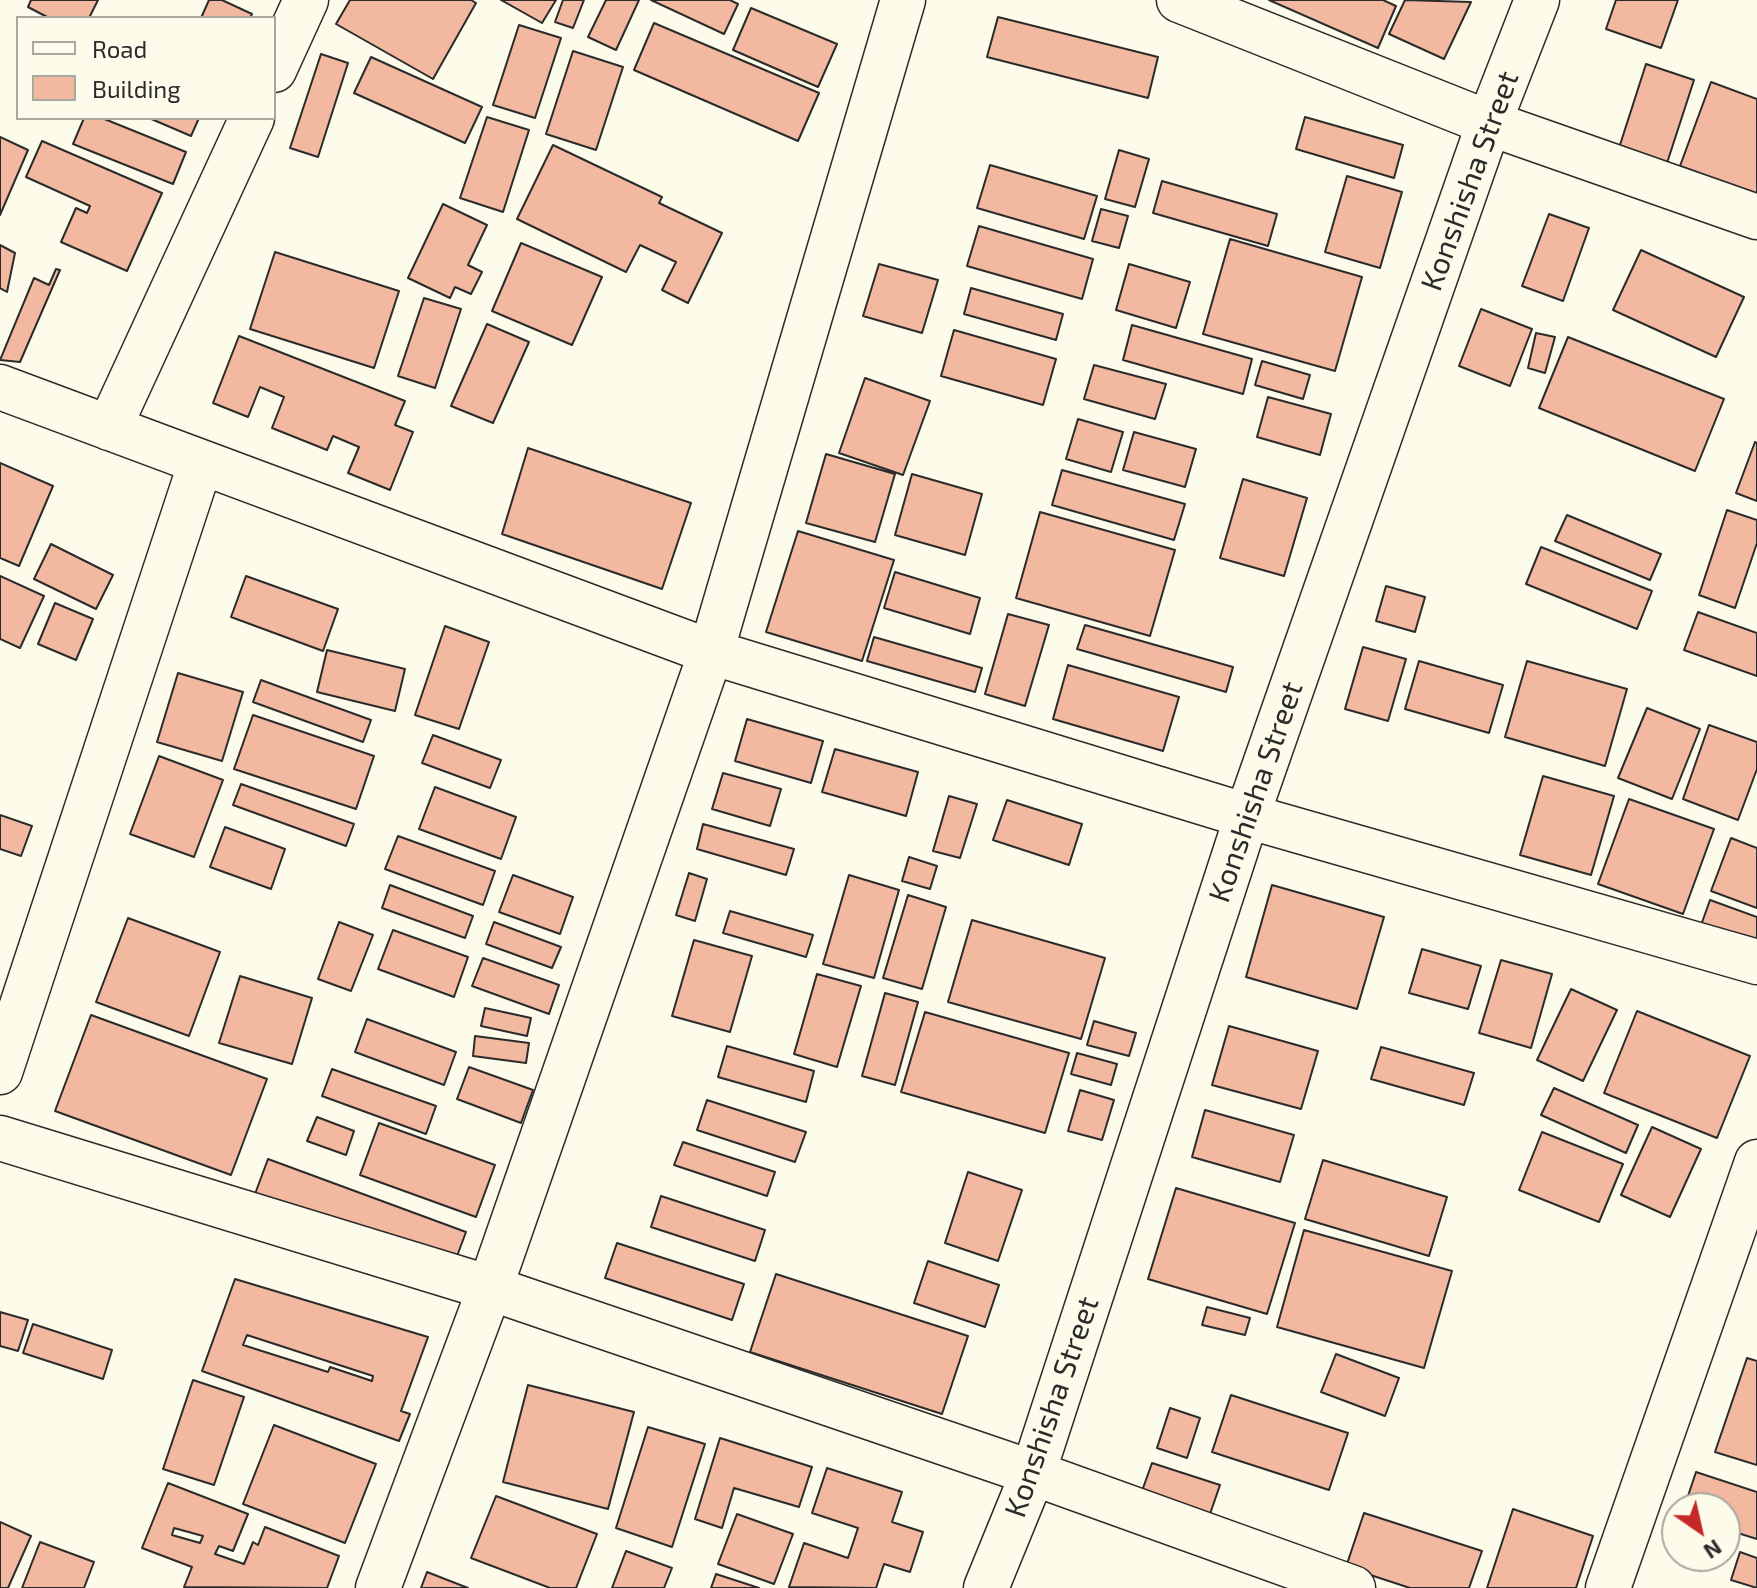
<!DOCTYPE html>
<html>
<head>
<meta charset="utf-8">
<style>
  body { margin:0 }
  #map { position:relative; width:1757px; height:1588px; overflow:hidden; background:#fdfbea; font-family:"Exo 2",sans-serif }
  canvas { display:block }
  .legend { position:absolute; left:16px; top:16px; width:260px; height:104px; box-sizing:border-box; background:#fdfbea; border:2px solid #a9a89e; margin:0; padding:10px 14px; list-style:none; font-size:24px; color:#2b2b2b }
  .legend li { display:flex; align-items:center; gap:16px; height:40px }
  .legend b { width:40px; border:2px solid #a9a89e }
  .north { position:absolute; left:1661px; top:1492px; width:80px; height:80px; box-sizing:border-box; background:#fdfbea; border:2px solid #a9a89e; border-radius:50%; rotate:146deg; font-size:22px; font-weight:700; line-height:32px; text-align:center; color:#2b2b2b }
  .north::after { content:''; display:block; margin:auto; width:28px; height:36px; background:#c62828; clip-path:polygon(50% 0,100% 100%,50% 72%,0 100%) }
</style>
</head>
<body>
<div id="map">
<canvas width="1757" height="1588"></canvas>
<ul class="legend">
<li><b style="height:10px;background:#fdfbea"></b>Road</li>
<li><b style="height:22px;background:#f2b8a0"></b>Building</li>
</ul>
<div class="north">N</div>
</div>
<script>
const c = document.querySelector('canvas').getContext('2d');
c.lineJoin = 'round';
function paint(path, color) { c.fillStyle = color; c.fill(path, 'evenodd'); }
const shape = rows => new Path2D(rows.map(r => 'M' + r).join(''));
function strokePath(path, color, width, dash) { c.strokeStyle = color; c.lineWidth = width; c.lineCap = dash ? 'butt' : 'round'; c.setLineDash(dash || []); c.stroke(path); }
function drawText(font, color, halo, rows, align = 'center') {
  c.font = font + ' "Exo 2",sans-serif'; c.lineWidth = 6; c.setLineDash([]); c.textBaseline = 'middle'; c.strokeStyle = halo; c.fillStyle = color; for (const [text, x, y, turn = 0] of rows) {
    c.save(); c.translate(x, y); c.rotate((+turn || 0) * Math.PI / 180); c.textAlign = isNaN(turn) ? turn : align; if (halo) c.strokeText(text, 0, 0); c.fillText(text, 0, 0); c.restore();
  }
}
const building = shape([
  [31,0,98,0,89,18,49,18,28,7,31,0],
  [209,0,222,0,252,14,250,18,201,18,209,0],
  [350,0,471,0,476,3,433,79,336,24,350,0],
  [501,0,556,0,542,23,501,0],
  [563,0,584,0,573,28,555,22,563,0],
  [606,0,639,0,616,50,588,37,606,0],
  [651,0,730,0,738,4,724,34,651,0],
  [1269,0,1383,0,1396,6,1378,48,1269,0],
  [1405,0,1471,2,1444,59,1389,34,1405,0],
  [1616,0,1678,0,1661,48,1606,29,1616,0],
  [751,8,837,44,818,87,733,50,751,8],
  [998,17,1158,57,1148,98,987,57,998,17],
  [654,23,819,93,798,141,634,70,654,23],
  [519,25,561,38,535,118,493,105,519,25],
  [573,51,623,67,596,150,546,134,573,51],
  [321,54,348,63,318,157,290,148,321,54],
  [371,57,482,107,465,143,354,93,371,57],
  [1646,64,1694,80,1667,163,1619,148,1646,64],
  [1711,82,1757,99,1757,194,1680,166,1711,82],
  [487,117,529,130,503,212,460,198,487,117],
  [1305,117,1403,145,1394,178,1296,149,1305,117],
  [84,118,102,118,186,152,173,184,73,144,84,118],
  [149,118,199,118,191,136,149,118],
  [0,137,28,150,0,215,0,137],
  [42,141,162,193,127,271,61,242,76,208,87,213,90,206,26,177,42,141],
  [553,145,662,197,659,203,722,233,688,303,662,290,676,262,640,245,626,272,517,219,553,145],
  [1119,150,1149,159,1135,207,1105,199,1119,150],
  [990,165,1097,196,1084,239,977,208,990,165],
  [1347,176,1402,192,1380,268,1325,252,1347,176],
  [1162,181,1277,214,1268,246,1153,213,1162,181],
  [443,204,487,225,468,265,482,272,471,294,455,287,450,298,408,278,443,204],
  [1101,209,1128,216,1119,248,1092,241,1101,209],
  [1549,214,1589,228,1563,301,1522,286,1549,214],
  [979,226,1093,259,1082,299,967,266,979,226],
  [1230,239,1362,277,1335,371,1203,334,1230,239],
  [521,243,602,277,572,345,492,311,521,243],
  [0,245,15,253,7,292,0,288,0,245],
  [1641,250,1744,297,1716,357,1613,310,1641,250],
  [275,252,399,291,374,368,250,329,275,252],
  [879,264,938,280,922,333,863,316,879,264],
  [1129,264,1190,282,1176,328,1116,310,1129,264],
  [56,269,60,270,20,362,0,360,34,278,49,285,56,269],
  [971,288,1063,314,1056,340,964,314,971,288],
  [424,298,461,309,435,388,398,376,424,298],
  [1481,309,1532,329,1510,386,1459,366,1481,309],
  [487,324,529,342,493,423,451,406,487,324],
  [1132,325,1252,359,1243,394,1123,360,1132,325],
  [954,330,1056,359,1043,405,941,376,954,330],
  [1536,333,1555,337,1545,373,1528,368,1536,333],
  [239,336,405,401,395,425,413,432,390,490,348,473,359,447,333,436,327,450,272,428,284,397,260,387,248,417,213,403,239,336],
  [1568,337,1724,399,1695,471,1539,408,1568,337],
  [1262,361,1310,375,1303,399,1255,385,1262,361],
  [1094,365,1166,384,1155,419,1084,399,1094,365],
  [865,378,930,401,903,475,839,453,865,378],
  [1268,397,1331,414,1320,455,1257,437,1268,397],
  [1078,419,1123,432,1111,472,1066,459,1078,419],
  [1134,432,1196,449,1185,487,1123,470,1134,432],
  [1755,442,1757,443,1757,501,1736,493,1755,442],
  [528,448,691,503,662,589,502,534,528,448],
  [826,454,895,474,875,542,806,523,826,454],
  [0,463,53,486,19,566,0,558,0,463],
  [1062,470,1185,504,1174,540,1052,505,1062,470],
  [912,474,982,494,965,555,895,535,912,474],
  [1243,479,1307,498,1284,576,1220,558,1243,479],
  [1727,510,1757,520,1757,543,1735,608,1699,595,1727,510],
  [1040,512,1175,550,1150,636,1016,598,1040,512],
  [1567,515,1661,554,1650,580,1555,541,1567,515],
  [798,531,894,560,862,661,766,632,798,531],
  [51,544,113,575,96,609,34,579,51,544],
  [1541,547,1652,591,1637,629,1526,584,1541,547],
  [895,572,980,598,970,634,884,608,895,572],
  [0,576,44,596,20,648,0,639,0,576],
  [246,576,338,609,323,651,231,617,246,576],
  [1386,586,1425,597,1415,632,1376,621,1386,586],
  [55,603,93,619,76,660,38,644,55,603],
  [1698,612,1757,633,1757,676,1684,650,1698,612],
  [1008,614,1049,625,1025,706,985,694,1008,614],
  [1085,625,1233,667,1226,692,1077,649,1085,625],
  [445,626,489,642,459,729,415,715,445,626],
  [874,637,982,668,975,692,867,661,874,637],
  [1363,647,1406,659,1388,721,1345,709,1363,647],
  [327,650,405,669,395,711,317,692,327,650],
  [1419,661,1503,685,1489,733,1405,709,1419,661],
  [1527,661,1627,689,1605,766,1505,737,1527,661],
  [1068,665,1179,697,1163,751,1053,719,1068,665],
  [178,673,243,692,222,761,157,742,178,673],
  [261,680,371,720,363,742,253,702,261,680],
  [1647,708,1700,729,1672,799,1618,778,1647,708],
  [253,715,374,756,356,809,234,769,253,715],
  [747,719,823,741,811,783,735,761,747,719],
  [1709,725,1757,742,1757,769,1738,820,1683,799,1709,725],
  [433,735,501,760,490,788,422,763,433,735],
  [835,749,918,772,906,816,822,792,835,749],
  [159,756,223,780,194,857,130,834,159,756],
  [723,773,781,789,770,826,712,809,723,773],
  [1543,776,1614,796,1591,875,1520,855,1543,776],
  [241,784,354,824,346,846,233,805,241,784],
  [435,787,516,817,501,859,419,829,435,787],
  [949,796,977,804,960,858,933,851,949,796],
  [1629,799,1714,829,1683,914,1598,884,1629,799],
  [1007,800,1082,824,1069,865,993,840,1007,800],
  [0,815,32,826,21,856,0,849,0,815],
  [703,824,794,849,786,875,697,849,703,824],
  [225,827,285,849,271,889,210,867,225,827],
  [398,836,495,871,483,905,385,869,398,836],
  [1731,838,1757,848,1757,908,1711,891,1731,838],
  [909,857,937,866,930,889,902,881,909,857],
  [689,873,707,879,695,921,676,915,689,873],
  [513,875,573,897,560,934,499,912,513,875],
  [849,875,899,890,874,978,823,964,849,875],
  [390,885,473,916,465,938,382,908,390,885],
  [1272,885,1384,917,1357,1009,1246,977,1272,885],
  [908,895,946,907,922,989,883,978,908,895],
  [1710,900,1757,917,1757,949,1700,928,1710,900],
  [730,911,813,935,806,957,723,933,730,911],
  [128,918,220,952,189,1036,96,1002,128,918],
  [972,920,1105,958,1081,1039,948,1002,972,920],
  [339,922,373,935,351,991,318,979,339,922],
  [494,922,561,947,552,968,486,944,494,922],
  [393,930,468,957,454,997,378,969,393,930],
  [694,940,752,956,730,1032,672,1016,694,940],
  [1422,949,1481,966,1468,1009,1409,993,1422,949],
  [483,958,559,985,549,1014,472,986,483,958],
  [1501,960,1552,974,1531,1048,1479,1033,1501,960],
  [817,974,861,986,837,1067,794,1054,817,974],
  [240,976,312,998,292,1064,219,1043,240,976],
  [1571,989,1617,1010,1583,1081,1537,1060,1571,989],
  [885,993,918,1002,895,1085,862,1076,885,993],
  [485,1008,531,1018,527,1036,481,1026,485,1008],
  [1637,1011,1750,1056,1717,1138,1604,1093,1637,1011],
  [925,1012,1069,1053,1045,1133,901,1092,925,1012],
  [91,1015,267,1079,231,1175,55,1111,91,1015],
  [367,1019,456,1052,444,1085,355,1052,367,1019],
  [1094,1021,1136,1033,1129,1056,1087,1045,1094,1021],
  [1229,1026,1318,1051,1301,1109,1212,1085,1229,1026],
  [475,1036,529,1043,526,1063,473,1056,475,1036],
  [727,1046,814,1071,806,1102,718,1077,727,1046],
  [1381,1047,1474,1073,1464,1105,1371,1079,1381,1047],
  [1077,1053,1117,1064,1111,1085,1071,1074,1077,1053],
  [469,1067,533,1090,521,1123,457,1099,469,1067],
  [332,1069,436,1106,426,1134,322,1096,332,1069],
  [1554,1088,1638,1125,1626,1153,1541,1115,1554,1088],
  [1080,1090,1114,1100,1102,1140,1068,1131,1080,1090],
  [707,1100,806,1132,795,1162,697,1130,707,1100],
  [1205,1110,1294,1135,1280,1182,1192,1157,1205,1110],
  [317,1117,354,1131,346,1155,307,1141,317,1117],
  [379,1123,495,1165,476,1217,360,1175,379,1123],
  [1652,1127,1701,1149,1670,1217,1621,1195,1652,1127],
  [1542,1132,1623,1164,1599,1222,1519,1190,1542,1132],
  [683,1142,775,1172,767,1196,674,1165,683,1142],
  [268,1159,466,1232,453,1267,255,1194,268,1159],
  [1323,1160,1447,1197,1429,1256,1305,1219,1323,1160],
  [968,1172,1022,1190,998,1261,945,1243,968,1172],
  [1176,1188,1295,1223,1267,1314,1148,1279,1176,1188],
  [661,1196,765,1230,755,1261,651,1227,661,1196],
  [1304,1230,1452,1271,1424,1368,1277,1327,1304,1230],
  [617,1243,744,1284,732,1320,605,1278,617,1243],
  [928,1261,999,1285,985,1327,914,1303,928,1261],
  [776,1274,968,1336,942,1414,750,1352,776,1274],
  [235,1279,428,1337,401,1411,410,1414,399,1441,202,1371,235,1279],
  [247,1335,373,1376,372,1381,330,1367,328,1372,243,1345,247,1335],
  [1207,1307,1250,1318,1245,1335,1202,1325,1207,1307],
  [0,1312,28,1320,18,1351,0,1346,0,1312],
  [33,1324,112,1350,103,1379,23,1353,33,1324],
  [1336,1354,1399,1378,1385,1416,1321,1392,1336,1354],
  [1747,1358,1757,1361,1757,1465,1715,1452,1747,1358],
  [193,1380,244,1397,214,1485,163,1469,193,1380],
  [528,1385,634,1412,608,1509,503,1482,528,1385],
  [1231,1395,1348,1433,1329,1490,1212,1452,1231,1395],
  [1170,1408,1200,1418,1187,1458,1157,1448,1170,1408],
  [274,1425,376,1464,345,1543,243,1504,274,1425],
  [648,1427,705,1444,672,1547,616,1528,648,1427],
  [720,1438,812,1467,799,1507,734,1488,722,1528,695,1519,720,1438],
  [1152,1463,1220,1485,1210,1514,1142,1491,1152,1463],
  [827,1468,902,1492,892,1522,923,1532,910,1572,884,1564,876,1588,789,1587,804,1543,848,1558,858,1528,812,1513,827,1468],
  [1696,1472,1757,1492,1757,1539,1725,1529,1725,1508,1684,1508,1696,1472],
  [168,1483,248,1514,233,1551,219,1546,215,1554,244,1564,253,1542,258,1545,265,1527,339,1556,327,1588,184,1587,192,1567,142,1548,168,1483],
  [174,1528,203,1536,200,1543,172,1535,174,1528],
  [496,1496,597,1534,576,1588,550,1588,471,1558,496,1496],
  [1513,1509,1593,1536,1576,1588,1487,1588,1513,1509],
  [1364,1513,1482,1551,1469,1588,1410,1588,1346,1567,1364,1513],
  [737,1514,793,1534,774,1584,718,1564,737,1514],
  [0,1522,31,1536,8,1588,0,1588,0,1522],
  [40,1542,94,1562,84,1588,22,1588,40,1542],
  [626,1551,672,1568,664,1588,612,1588,626,1551],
  [1740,1552,1757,1558,1757,1588,1731,1580,1740,1552],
  [427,1572,468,1588,421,1588,427,1572],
  [716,1574,759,1588,711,1588,716,1574]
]);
const minor = shape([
  [1179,0,1489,123,1757,217],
  [274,70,306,0],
  [0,387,711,652,1247,816,1757,962],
  [109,428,252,118],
  [0,1072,201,462],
  [0,1138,490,1288,1033,1473,1353,1588],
  [378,1588,490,1288,711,652,903,0],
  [986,1588,1033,1473,1247,816,1489,123,1537,0],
  [1608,1588,1757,1162]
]);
const streetNames = [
  ["Konshisha Street",1470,181,-70],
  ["Konshisha Street",1256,792,-71],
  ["Konshisha Street",1052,1407,-71]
];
paint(building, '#f2b8a0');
strokePath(building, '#2b2b2b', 2);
strokePath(minor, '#2b2b2b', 47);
strokePath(minor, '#fdfbea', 44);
drawText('30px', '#2b2b2b', '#fdfbea', streetNames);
</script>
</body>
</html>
